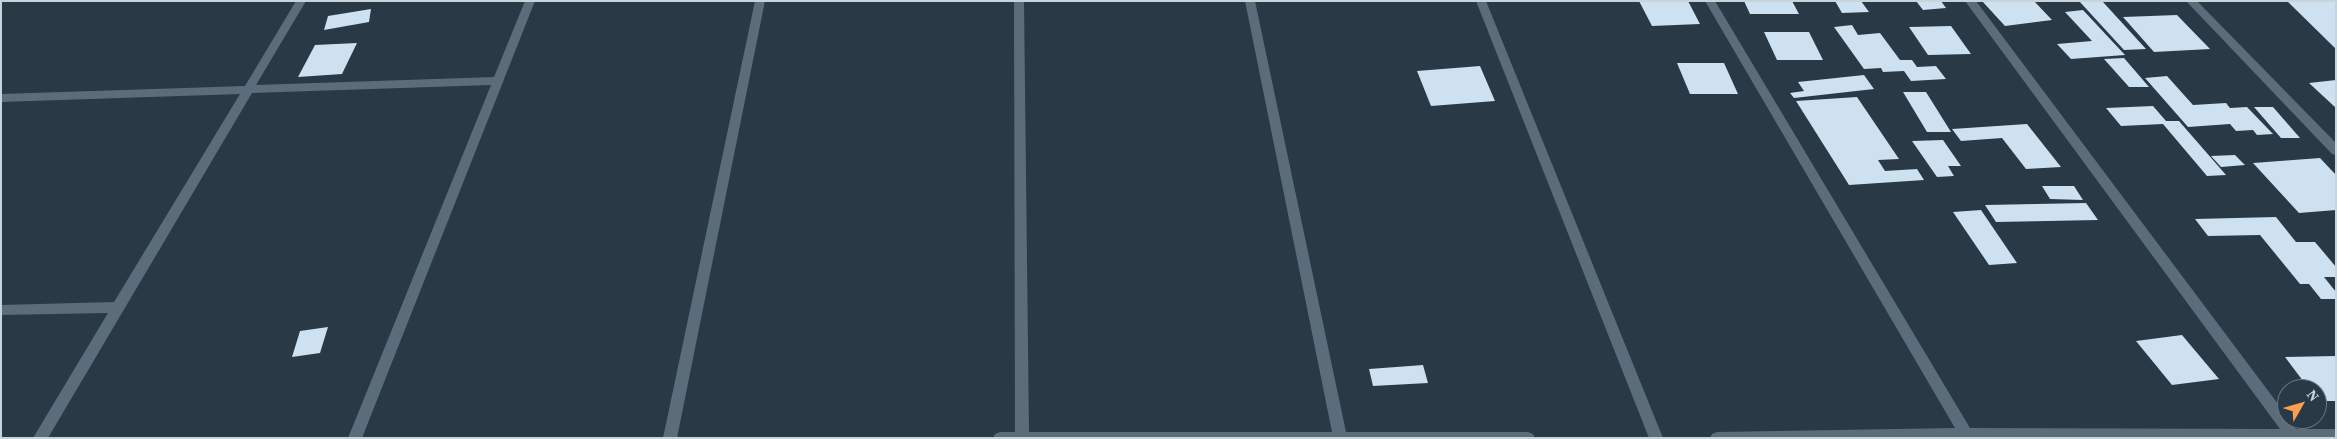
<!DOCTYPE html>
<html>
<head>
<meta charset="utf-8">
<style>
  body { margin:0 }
  #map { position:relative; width:2337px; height:439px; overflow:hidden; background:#293945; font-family:"Source Serif 4",serif }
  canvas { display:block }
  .frame { position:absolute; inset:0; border:2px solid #c9d3da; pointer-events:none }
  .north { position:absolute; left:2277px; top:379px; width:50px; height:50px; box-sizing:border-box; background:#293945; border:1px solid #697781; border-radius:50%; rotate:52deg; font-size:14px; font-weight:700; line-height:20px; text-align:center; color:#c9d3da }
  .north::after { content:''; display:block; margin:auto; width:18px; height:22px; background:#fa9f50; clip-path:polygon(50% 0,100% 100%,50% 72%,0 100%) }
</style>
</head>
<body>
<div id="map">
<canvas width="2337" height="439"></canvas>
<div class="frame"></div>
<div class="north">N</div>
</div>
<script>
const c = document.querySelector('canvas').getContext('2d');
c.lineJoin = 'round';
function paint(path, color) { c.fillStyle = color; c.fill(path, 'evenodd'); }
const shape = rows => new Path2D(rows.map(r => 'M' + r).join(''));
const building = shape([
  [1639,1,1688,1,1700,24,1652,26],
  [1744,1,1792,1,1799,14,1750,14],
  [1835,1,1861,1,1869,12,1842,13],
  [1916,1,1941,1,1946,8,1923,10],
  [1982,1,2034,1,2052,20,2005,26],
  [2079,1,2103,2,2146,49,2124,50],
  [2287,1,2336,1,2336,49],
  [371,9,369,22,324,30,328,16],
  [2083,10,2125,55,2071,59,2057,44,2092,41,2065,12],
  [2177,15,2210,49,2154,52,2123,17],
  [1852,25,1858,35,1880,33,1900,60,1912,60,1917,67,1936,66,1946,79,1911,81,1904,71,1883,72,1881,68,1864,69,1834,27],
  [1951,26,1971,54,1928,55,1909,27],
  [1764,32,1809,32,1823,60,1777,60],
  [357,43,342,74,298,77,315,45],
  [2124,58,2149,87,2129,87,2104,59],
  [1677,63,1724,63,1738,94,1690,94],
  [1480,66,1495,101,1431,106,1417,71],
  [1864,75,1874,89,1794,98,1790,93,1804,91,1798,82],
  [2167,76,2193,105,2226,103,2230,108,2247,107,2273,134,2257,135,2253,130,2236,131,2230,124,2188,127,2145,78],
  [2336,80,2336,108,2309,83],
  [1903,92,1926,92,1951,132,1927,132],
  [1857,97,1899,159,1878,160,1885,171,1917,169,1924,180,1849,185,1796,101],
  [2153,106,2166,121,2179,121,2226,175,2207,176,2163,124,2121,126,2106,108],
  [2254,107,2273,107,2300,138,2281,138],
  [2027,124,2061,167,2026,169,2002,138,1961,141,1952,129],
  [1943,140,1961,166,1948,166,1954,176,1937,177,1912,141],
  [2235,155,2245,165,2221,167,2211,156],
  [2320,158,2336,175,2336,210,2299,213,2253,163],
  [2042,186,2074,186,2083,200,2050,199],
  [2086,203,2098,220,1996,222,1985,205],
  [1981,210,2017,263,1989,265,1953,212],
  [2276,217,2296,242,2315,242,2336,267,2336,277,2324,277,2336,292,2336,299,2321,299,2309,284,2300,284,2260,235,2208,236,2195,219],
  [328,327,320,353,292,357,300,331],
  [2182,335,2219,379,2172,385,2136,341],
  [2336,356,2336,401,2318,401,2317,389,2309,389,2285,357],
  [1423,365,1428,383,1373,386,1369,369]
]);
const minor = shape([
  [296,1,306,1,256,85,494,77,525,1,535,1,362,438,348,438,491,85,252,93,48,438,33,438,108,313,1,315,1,305,114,302,240,94,1,102,1,94,245,86,296,1],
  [755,1,765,1,677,438,663,438,755,1],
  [1014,1,1024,1,1029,432,1332,432,1245,1,1255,1,1346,432,1528,432,1533,434,1535,438,993,438,995,434,1000,432,1015,432,1014,1],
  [1476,1,1486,1,1663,438,1649,438,1476,1],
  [1705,1,1715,1,1970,428,2280,429,1965,1,1976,1,2287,416,2287,419,2296,429,2336,429,2336,438,1710,438,1712,434,1717,432,1955,428,1705,1],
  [2186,1,2197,1,2336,143,2336,155,2332,154,2186,1]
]);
paint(building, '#cde1f0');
paint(minor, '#5b6d7a');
</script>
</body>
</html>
